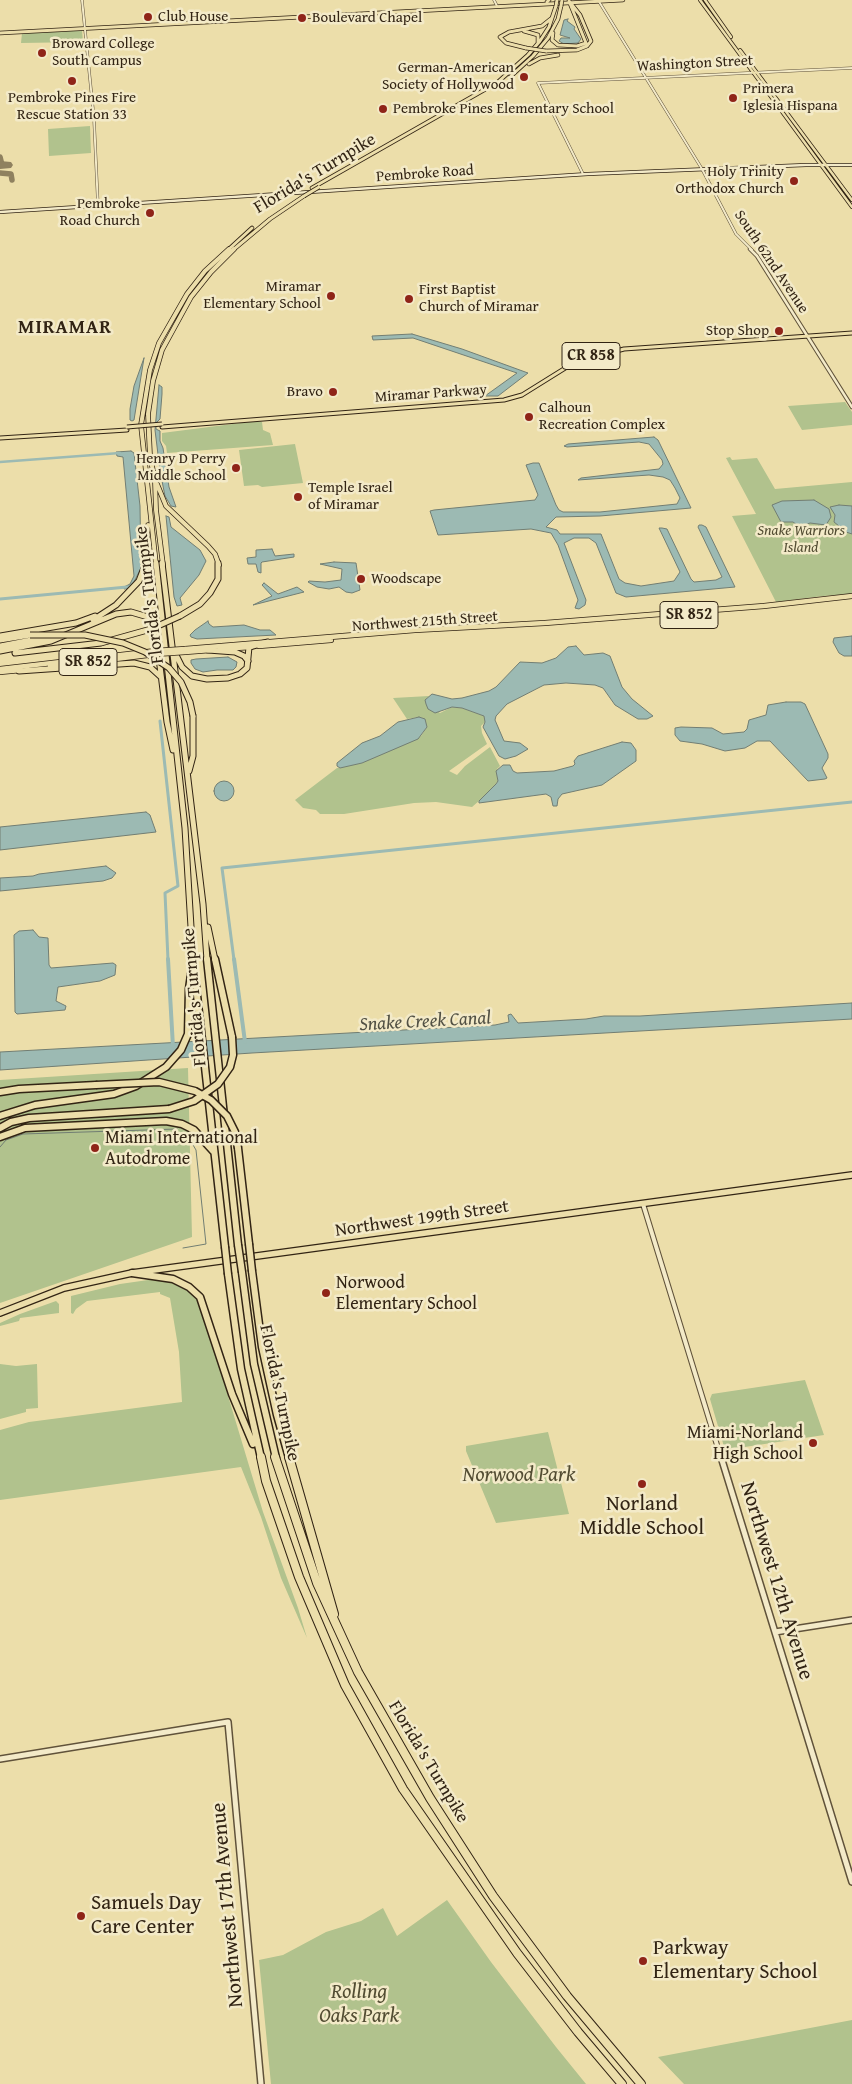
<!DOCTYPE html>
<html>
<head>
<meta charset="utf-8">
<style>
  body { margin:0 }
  canvas { display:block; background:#ecdeaa }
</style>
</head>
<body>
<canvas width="852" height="2084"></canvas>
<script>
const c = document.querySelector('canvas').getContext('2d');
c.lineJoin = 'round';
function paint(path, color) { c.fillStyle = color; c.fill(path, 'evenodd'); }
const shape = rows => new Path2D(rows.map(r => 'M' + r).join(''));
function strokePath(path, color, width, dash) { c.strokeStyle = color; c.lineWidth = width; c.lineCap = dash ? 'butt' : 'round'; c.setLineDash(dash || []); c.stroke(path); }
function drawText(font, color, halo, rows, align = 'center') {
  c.font = font + ' "Gentium Book Plus",serif'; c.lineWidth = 5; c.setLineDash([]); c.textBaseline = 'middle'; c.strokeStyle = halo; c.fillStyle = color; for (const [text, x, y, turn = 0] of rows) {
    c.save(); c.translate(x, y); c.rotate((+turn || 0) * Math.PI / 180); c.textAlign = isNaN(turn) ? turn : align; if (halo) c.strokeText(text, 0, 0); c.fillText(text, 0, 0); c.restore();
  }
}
const green = shape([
  [82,30,83,42,21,43,22,33],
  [90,126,91,153,49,156,48,129],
  [845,402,852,412,852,425,802,430,788,406],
  [256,421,262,422,263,430,270,433,273,445,167,453,166,446,162,441,162,433],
  [295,444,303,483,262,487,258,485,244,486,239,450],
  [730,457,732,460,757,458,775,489,852,482,852,594,823,596,776,602,732,516,756,514,726,458],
  [429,696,425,700,440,713,452,707,462,708,484,716,485,722,481,726,482,733,487,744,449,771,457,775,465,766,490,747,500,766,497,769,498,781,487,794,472,807,436,802,414,803,344,814,320,814,316,810,303,808,295,800,337,768,362,763,421,736,427,727,424,719,419,717,407,719,393,698],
  [188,1068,192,1237,0,1303,0,1080],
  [148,1280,173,1281,185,1286,200,1303,263,1512,298,1608,307,1638,281,1578,261,1517,241,1467,0,1500,0,1430,29,1422,182,1402,179,1352,170,1298,160,1294,160,1292,87,1301,76,1309,73,1314,71,1313,71,1296,120,1284],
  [56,1301,59,1304,59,1313,20,1318,19,1321,0,1326,0,1323,20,1314],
  [0,1364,16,1366,37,1364,38,1408,26,1409,26,1412,0,1419],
  [805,1380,824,1435,725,1450,710,1399,712,1394],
  [548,1432,569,1514,496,1523,466,1451,466,1446],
  [447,1900,491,1962,556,2047,586,2084,271,2084,259,1960,283,1955,326,1932,361,1921,383,1908,397,1936],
  [852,2020,852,2084,684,2084,658,2057]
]);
const water = shape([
  [568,19,567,21,575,27,574,29,581,39,578,43,564,44,559,41,561,38,570,38,560,35,564,20,568,19],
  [412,334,462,349,528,373,498,396,485,396,517,373,413,338,373,340,372,336,412,334],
  [144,358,134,420,132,421,130,420,130,409,134,386,144,358],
  [159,385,162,387,162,394,160,419,156,423,156,429,160,431,160,441,163,448,169,487,176,507,171,506,165,496,160,471,155,430,159,385],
  [654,437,658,440,691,508,600,516,556,517,546,527,557,530,560,534,601,534,619,579,625,583,641,586,674,581,680,572,659,528,662,528,667,529,691,579,694,582,716,580,722,577,698,527,699,525,702,525,706,527,735,587,626,597,616,593,596,543,589,538,574,538,564,543,586,600,585,605,579,609,575,608,578,600,558,545,551,533,531,529,438,535,430,511,434,510,535,500,538,495,526,465,533,463,539,463,556,505,559,510,563,512,600,512,677,504,680,498,675,488,670,480,663,477,649,475,578,480,581,478,659,469,663,464,662,460,649,444,639,442,567,447,564,446,568,444,654,437],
  [131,451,134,453,140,506,141,568,131,588,124,589,124,587,130,584,134,576,123,457,117,456,116,452,131,451],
  [814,500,829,509,831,517,826,525,810,523,800,527,793,522,781,522,772,505,782,501,814,500],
  [839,505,852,506,852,534,843,531,832,533,827,529,828,527,835,528,839,526,834,522,835,515,830,507,839,505],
  [166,516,169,517,171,527,200,550,206,561,199,575,180,598,182,605,177,606,174,597,166,516],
  [272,549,275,556,294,554,294,557,262,562,261,563,261,573,258,572,256,564,248,564,247,558,256,557,256,550,272,549],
  [334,562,356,563,360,590,352,593,346,592,339,587,329,589,317,587,308,582,309,581,325,582,341,580,342,569,320,564,334,562],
  [264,583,278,594,297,587,304,592,253,605,272,596,262,585,264,583],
  [208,621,209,624,213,627,244,625,260,630,270,630,276,635,197,639,191,637,190,635,195,630,208,621],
  [852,636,852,656,844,656,839,653,833,642,834,638,852,636],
  [576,646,584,655,603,653,610,656,622,687,632,699,653,716,647,719,638,719,615,705,603,688,595,685,566,683,544,685,507,704,496,716,495,720,504,741,520,743,528,749,516,756,505,759,499,756,483,727,485,722,484,716,462,708,452,707,435,713,428,709,426,704,425,700,432,694,452,699,462,698,489,691,496,687,520,662,542,663,556,658,568,647,576,646],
  [228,657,237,662,236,667,233,670,217,670,203,672,195,669,191,663,191,660,196,659,228,657],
  [786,702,801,702,805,704,828,754,828,758,822,768,827,778,825,779,808,781,770,741,757,741,745,748,725,751,702,744,680,741,675,735,675,728,681,727,712,728,723,734,744,732,747,729,749,720,766,715,768,705,786,702],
  [419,717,425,719,427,727,418,739,362,763,340,768,337,766,337,763,362,743,380,736,398,722,419,717],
  [622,742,631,743,636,750,636,761,602,785,562,794,558,799,557,806,553,806,551,797,546,794,479,803,479,801,496,784,498,781,496,771,503,765,510,765,513,771,517,773,554,771,573,766,575,764,574,761,578,756,622,742],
  '214 791a10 10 0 1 1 20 0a10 10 0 1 1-20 0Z',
  [146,812,150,815,156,832,0,850,0,827,146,812],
  [106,866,116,873,112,878,103,881,0,891,0,878,33,876,39,874,106,866],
  [33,930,39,937,48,938,49,965,51,968,113,963,116,965,115,975,100,981,58,987,56,1001,66,1006,65,1010,17,1014,15,1012,14,935,19,931,33,930],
  [852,1003,852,1019,252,1053,0,1070,0,1052,495,1025,509,1022,508,1015,511,1014,518,1023,586,1019,604,1016,640,1016,852,1003]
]);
const stream = shape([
  [0,1147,6,1140,23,1134,177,1129],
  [183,1248,206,1244,196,1150,186,1133]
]);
const canalFar2 = shape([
  [0,462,120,453]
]);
const canalFar1 = shape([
  [0,599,127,587],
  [160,721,178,886,165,893,168,960],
  [234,960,222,868,852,802]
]);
const canal = shape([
  [168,959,173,1047],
  [234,959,245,1042]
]);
const taxiway = shape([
  [0,157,2,165],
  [0,173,11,174,12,180]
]);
const runway = shape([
  [0,161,11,162,13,165,11,168,0,169,0,161]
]);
const tertiaryFar3 = shape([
  [82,0,94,119,98,206],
  [494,0,497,6],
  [598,0,702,169,736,234,752,250],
  [583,174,538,83,852,68]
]);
const tertiaryFar2 = shape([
  [750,249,757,256,852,407]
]);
const tertiaryFar1 = shape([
  [643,1204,721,1458]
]);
const tertiary = shape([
  [721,1457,852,1882],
  [775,1632,852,1620],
  [0,1759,228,1722,261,2084]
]);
const secondary = shape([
  [0,212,588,174,806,165,852,165]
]);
const primaryFar3 = shape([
  [700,0,852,207],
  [705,0,731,37],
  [740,50,852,200]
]);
const primaryFar2 = shape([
  [162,427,504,400,522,395,575,362,624,349,852,333],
  [0,438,127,430]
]);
const primaryFar1 = shape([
  [259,646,331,640],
  [185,649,415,630,545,623,764,606,852,596],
  [220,649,251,647],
  [185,652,211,650],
  [50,667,156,654],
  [0,669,155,651],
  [0,672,21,670]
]);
const primary = shape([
  [0,1313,64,1288,132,1273,852,1175]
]);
const trunk = shape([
  [0,33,623,0]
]);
const motorwayFar4 = shape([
  [547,2,549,0],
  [524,31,538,35,538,43],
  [526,48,506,43,500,37,509,32,542,26,552,18],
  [546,51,577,50,587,46,591,41,580,15,569,1,586,43,577,46,558,45,552,40,553,33],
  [529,64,540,58,558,55],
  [511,76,533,56,548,38,558,19,561,6],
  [312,188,498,82,528,55,540,41,549,27,556,6],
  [228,250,252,228],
  [233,250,270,219,304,196]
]);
const motorwayFar3 = shape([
  [157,484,166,506,208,546,215,554,219,565],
  [145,565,148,525],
  [156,565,141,425,150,370,159,343,187,294,205,271,229,249],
  [163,565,156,510,155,481,150,456,148,414,153,381,162,350,191,297,211,272,234,249]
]);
const motorwayFar2 = shape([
  [156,563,185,828,193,960],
  [162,563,203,904,207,960],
  [180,616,200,604,210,593,218,579,218,563],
  [93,620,116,605,139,581,146,563],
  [0,636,76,623,95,616],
  [0,640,30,635],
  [0,646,52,636],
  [208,650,235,652,244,656,248,661],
  [0,651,51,641,116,614,131,612,148,617,155,626,167,722,173,750],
  [174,651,182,667,192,676,207,679,228,678,240,674,247,668,249,647,268,642],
  [15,653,101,643,151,629],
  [19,671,134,663,150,667,161,677],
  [189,771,193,756,193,716],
  [208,927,215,960]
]);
const motorwayFar1 = shape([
  [193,959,225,1247],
  [207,959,238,1245],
  [215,959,232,1037],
  [0,1092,19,1089,96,1085],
  [0,1116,35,1105,114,1094,136,1086,166,1067,181,1050,188,1034,189,989,192,968],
  [0,1128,11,1122,29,1118,169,1109],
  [0,1137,25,1128,166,1121,182,1124,194,1130,214,1152],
  [238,1148,249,1244],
  [252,1271,262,1347,277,1415,289,1458],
  [242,1272,254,1364,276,1458],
  [132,1273,173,1279,189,1287,200,1297,232,1394,253,1444],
  [228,1274,241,1369,261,1458]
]);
const motorway = shape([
  [261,1457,266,1481,299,1577,345,1685,403,1789,517,1953,578,2032,622,2084],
  [275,1457,317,1583,358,1672,430,1798,493,1896,567,1996,641,2084],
  [289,1457,334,1614]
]);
const primaryBridgeFar1 = shape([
  [127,427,162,424]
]);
const primaryBridge = shape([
  [155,651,185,649],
  [156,654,185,652]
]);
const motorwayBridgeFar2 = shape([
  [556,6,557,0],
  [561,6,562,0],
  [526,48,546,51],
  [304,196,319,187]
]);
const motorwayBridgeFar1 = shape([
  [151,629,180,616],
  [30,635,85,635,123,643,145,652,169,668,181,682,190,702,193,716]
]);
const motorwayBridge = shape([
  [96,1085,159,1082,195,1091,211,1100,227,1116,235,1132,238,1148],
  [169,1109,194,1101,218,1084,230,1067,233,1055,232,1037],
  [249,1244,252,1271],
  [238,1245,242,1272],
  [225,1247,228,1274]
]);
const markers = [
  [148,17,5,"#8f2418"],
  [302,18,5,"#8f2418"],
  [42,53,5,"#8f2418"],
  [524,77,5,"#8f2418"],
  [72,81,5,"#8f2418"],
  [733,98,5,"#8f2418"],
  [383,109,5,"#8f2418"],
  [794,181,5,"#8f2418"],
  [150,213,5,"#8f2418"],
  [331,296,5,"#8f2418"],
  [409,299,5,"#8f2418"],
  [779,331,5,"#8f2418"],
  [333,392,5,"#8f2418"],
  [529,417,5,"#8f2418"],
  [236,468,5,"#8f2418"],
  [298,497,5,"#8f2418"],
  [361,579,5,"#8f2418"],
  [95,1148,5,"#8f2418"],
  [326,1293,5,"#8f2418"],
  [813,1443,5,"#8f2418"],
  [642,1484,5,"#8f2418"],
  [81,1916,5,"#8f2418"],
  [643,1961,5,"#8f2418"]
];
const farPoinames = [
  ["Club House",158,17],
  ["Boulevard Chapel",312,18],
  ["Broward College",52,44],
  ["South Campus",52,61],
  ["German-American",514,68,"right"],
  ["Society of Hollywood",514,85,"right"],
  ["Primera",743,89],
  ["Iglesia Hispana",743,106],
  ["Pembroke Pines Fire",72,98,"center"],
  ["Rescue Station 33",72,115,"center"],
  ["Pembroke Pines Elementary School",393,109],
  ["Holy Trinity",784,172,"right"],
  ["Orthodox Church",784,189,"right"],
  ["Pembroke",140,204,"right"],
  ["Road Church",140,221,"right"],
  ["Miramar",321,287,"right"],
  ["Elementary School",321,304,"right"],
  ["First Baptist",419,290],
  ["Church of Miramar",419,307],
  ["Stop Shop",769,331,"right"],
  ["Bravo",323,392,"right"],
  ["Calhoun",539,408],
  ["Recreation Complex",539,425],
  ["Henry D Perry",226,459,"right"],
  ["Middle School",226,476,"right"],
  ["Temple Israel",308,488],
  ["of Miramar",308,505],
  ["Woodscape",371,579]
];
const farStreetnames = [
  ["Washington Street",695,64,-3],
  ["Pembroke Road",425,174,-4],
  ["South 62nd Avenue",771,262,56],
  ["Miramar Parkway",431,394,-4],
  ["Northwest 215th Street",425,622,-4]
];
const farParknames = [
  ["Snake Warriors",801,531],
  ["Island",801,548]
];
const shields = [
  [591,356,58],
  [689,615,58],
  [88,662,58]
];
const shieldNames = [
  ["CR 858",591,356],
  ["SR 852",689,615],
  ["SR 852",88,662]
];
const streetNames = [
  ["Florida's Turnpike",315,174,-31],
  ["Florida's Turnpike",150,595,-97],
  ["Florida's Turnpike",195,997,-95],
  ["Northwest 199th Street",422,1219,-8],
  ["Florida's Turnpike",279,1393,78],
  ["Florida's Turnpike",428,1762,59]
];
const poiNames = [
  ["Miami International",105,1138],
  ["Autodrome",105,1159],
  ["Norwood",336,1283],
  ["Elementary School",336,1304],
  ["Miami-Norland",803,1433,"right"],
  ["High School",803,1454,"right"]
];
const farDistrictnames = [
  ["MIRAMAR",65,328]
];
const waterNames = [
  ["Snake Creek Canal",425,1022,-3]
];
const nearParknames = [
  ["Norwood Park",519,1476],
  ["Rolling",359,1993],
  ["Oaks Park",359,2017]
];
const nearPoinames = [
  ["Norland",642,1505,"center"],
  ["Middle School",642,1529,"center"],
  ["Samuels Day",91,1904],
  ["Care Center",91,1928],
  ["Parkway",653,1949],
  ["Elementary School",653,1973]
];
const nearStreetnames = [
  ["Northwest 12th Avenue",776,1581,73],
  ["Northwest 17th Avenue",228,1905,-95]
];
paint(green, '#b1c28d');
paint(water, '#9cbab3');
strokePath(water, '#727e73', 1);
strokePath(stream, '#727e73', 1);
strokePath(canalFar2, '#9cbab3', 2.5);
strokePath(canalFar1, '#9cbab3', 3);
strokePath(canal, '#9cbab3', 4);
strokePath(taxiway, '#8f815f', 5.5);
paint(runway, '#8f815f');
strokePath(tertiaryFar3, '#60523a', 3);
strokePath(tertiaryFar2, '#60523a', 4.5);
strokePath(tertiaryFar1, '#60523a', 6);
strokePath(tertiary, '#60523a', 8);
strokePath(secondary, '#322414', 4);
strokePath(primaryFar3, '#322414', 4);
strokePath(primaryFar2, '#322414', 5);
strokePath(primaryFar1, '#322414', 6);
strokePath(primary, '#322414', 8);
strokePath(trunk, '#322414', 4.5);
strokePath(motorwayFar4, '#322414', 4.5);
strokePath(motorwayFar3, '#322414', 5.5);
strokePath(motorwayFar2, '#322414', 7);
strokePath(motorwayFar1, '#322414', 9);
strokePath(motorway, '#322414', 10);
strokePath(tertiaryFar3, '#f3eac8', 2);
strokePath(tertiaryFar2, '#f3eac8', 2.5);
strokePath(tertiaryFar1, '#f3eac8', 4);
strokePath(tertiary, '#f3eac8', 5);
strokePath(secondary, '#f3eac8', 2.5);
strokePath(primaryFar3, '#ecdeaa', 2.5);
strokePath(primaryFar2, '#ecdeaa', 3);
strokePath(primaryFar1, '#ecdeaa', 4.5);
strokePath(primary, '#ecdeaa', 5.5);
strokePath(trunk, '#ecdeaa', 3);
strokePath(motorwayFar4, '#ecdeaa', 3);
strokePath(motorwayFar3, '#ecdeaa', 4);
strokePath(motorwayFar2, '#ecdeaa', 5);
strokePath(motorwayFar1, '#ecdeaa', 6);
strokePath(motorway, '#ecdeaa', 8);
strokePath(primaryBridgeFar1, '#322414', 5, []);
strokePath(primaryBridge, '#322414', 6, []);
strokePath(motorwayBridgeFar2, '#322414', 4.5, []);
strokePath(motorwayBridgeFar1, '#322414', 7, []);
strokePath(motorwayBridge, '#322414', 9, []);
strokePath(primaryBridgeFar1, '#ecdeaa', 3);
strokePath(primaryBridge, '#ecdeaa', 4.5);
strokePath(motorwayBridgeFar2, '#ecdeaa', 3);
strokePath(motorwayBridgeFar1, '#ecdeaa', 5);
strokePath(motorwayBridge, '#ecdeaa', 6);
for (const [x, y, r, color] of markers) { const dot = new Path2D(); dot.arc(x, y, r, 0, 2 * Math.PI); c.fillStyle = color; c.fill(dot); strokePath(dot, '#f3eac8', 2); }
drawText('15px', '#322414', '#f3eac8', farPoinames, 'left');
drawText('15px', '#322414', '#f3eac8', farStreetnames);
drawText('italic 15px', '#524c32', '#f3eac8', farParknames);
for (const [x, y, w] of shields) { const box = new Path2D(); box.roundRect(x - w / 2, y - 13.5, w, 27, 4); c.fillStyle = '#f3eac8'; c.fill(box); strokePath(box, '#322414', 1); }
drawText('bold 16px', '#322414', null, shieldNames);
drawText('18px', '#322414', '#f3eac8', streetNames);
drawText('18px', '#322414', '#f3eac8', poiNames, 'left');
c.letterSpacing = '1px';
drawText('bold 19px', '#322414', '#f3eac8', farDistrictnames);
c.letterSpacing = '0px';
drawText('italic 19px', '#525144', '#f3eac8', waterNames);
drawText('italic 21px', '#524c32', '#f3eac8', nearParknames);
drawText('21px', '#322414', '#f3eac8', nearPoinames, 'left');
drawText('21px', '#322414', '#f3eac8', nearStreetnames);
</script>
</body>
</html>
